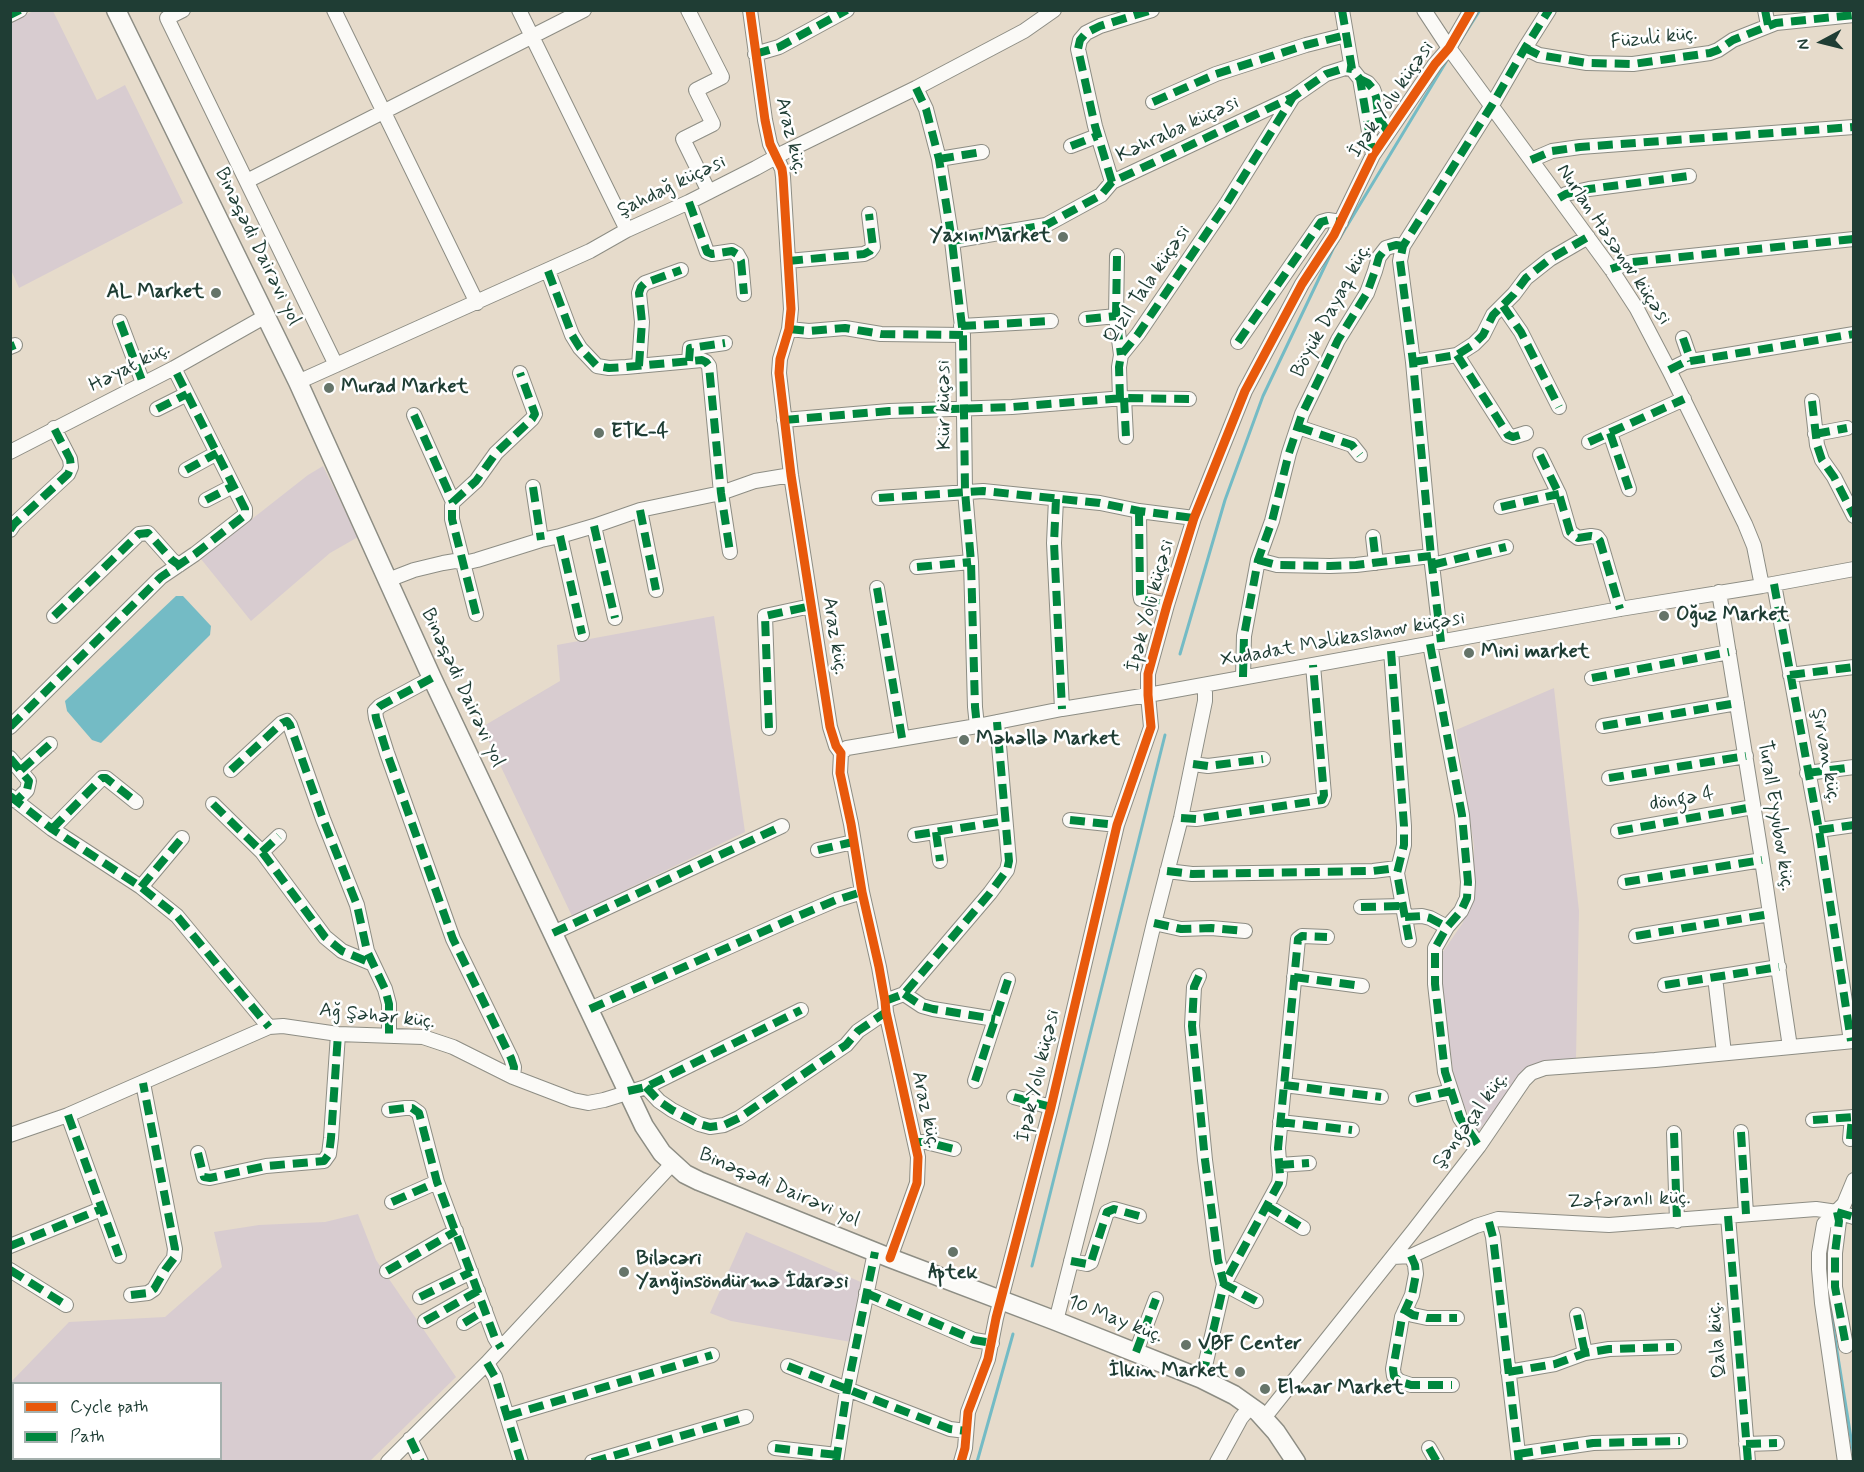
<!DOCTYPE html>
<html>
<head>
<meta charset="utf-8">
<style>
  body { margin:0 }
  #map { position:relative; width:1864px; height:1472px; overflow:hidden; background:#e6dbcb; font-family:Mynerve,sans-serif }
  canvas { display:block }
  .frame { position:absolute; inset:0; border:12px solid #1f3d34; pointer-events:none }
  .legend { position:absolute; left:12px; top:1382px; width:210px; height:78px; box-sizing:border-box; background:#fff; border:2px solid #a5b1ae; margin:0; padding:8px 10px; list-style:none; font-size:18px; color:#1f3d34 }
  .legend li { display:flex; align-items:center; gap:12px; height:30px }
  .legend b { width:30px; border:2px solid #a5b1ae }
  .north { position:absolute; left:1792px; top:12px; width:60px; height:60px; -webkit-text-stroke:4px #fff; paint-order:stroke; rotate:263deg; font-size:16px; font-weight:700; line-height:24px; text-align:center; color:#1f3d34 }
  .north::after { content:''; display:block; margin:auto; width:21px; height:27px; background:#1f3d34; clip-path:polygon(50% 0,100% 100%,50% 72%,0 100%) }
</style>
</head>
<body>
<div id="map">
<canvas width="1864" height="1472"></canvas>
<div class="frame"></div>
<ul class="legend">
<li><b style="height:8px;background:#e8590c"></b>Cycle path</li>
<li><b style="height:8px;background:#00873e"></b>Path</li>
</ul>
<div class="north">N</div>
</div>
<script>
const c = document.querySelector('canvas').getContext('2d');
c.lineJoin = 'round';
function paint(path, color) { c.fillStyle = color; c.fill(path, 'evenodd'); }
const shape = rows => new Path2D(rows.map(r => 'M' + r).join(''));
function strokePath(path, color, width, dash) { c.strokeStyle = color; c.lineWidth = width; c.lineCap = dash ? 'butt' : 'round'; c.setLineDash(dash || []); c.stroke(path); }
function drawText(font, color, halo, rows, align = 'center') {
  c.font = font + ' Mynerve,sans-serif'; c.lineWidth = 5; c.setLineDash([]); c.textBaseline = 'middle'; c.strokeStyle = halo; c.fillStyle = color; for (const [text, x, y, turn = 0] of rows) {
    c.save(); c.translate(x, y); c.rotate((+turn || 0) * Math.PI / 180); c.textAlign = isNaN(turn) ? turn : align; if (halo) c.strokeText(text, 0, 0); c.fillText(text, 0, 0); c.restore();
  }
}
const industrial = shape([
  [34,11,53,11,97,100,125,85,183,203,19,288,11,270,11,21],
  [323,466,358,537,330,553,251,621,201,559,308,475],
  [714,616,745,832,572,916,482,727,560,681,557,645],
  [1554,688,1579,911,1576,1058,1548,1062,1523,1073,1478,1132,1461,1100,1453,1071,1441,972,1442,953,1462,924,1473,901,1474,846,1456,730],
  [358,1214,376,1260,456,1377,369,1462,11,1461,10,1383,69,1322,165,1317,222,1267,214,1232,259,1225,325,1222],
  [14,1384,220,1384,220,1458,14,1458],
  [746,1232,863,1283,851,1342,731,1321,710,1313]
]);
const water = shape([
  [176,596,183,596,211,626,210,635,101,743,92,740,67,711,65,701]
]);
const stream = shape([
  [1459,43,1480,10],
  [1180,654,1225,500,1263,396,1333,249,1446,62],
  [1829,1248,1830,1238],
  [1828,1255,1827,1275,1829,1301,1854,1457],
  [1032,1266,1165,735],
  [977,1462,1013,1334]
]);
const minor = shape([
  [183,10,167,18,336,365],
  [334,10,477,303],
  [519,10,627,230],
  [688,10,722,77,696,90,713,124,683,139,709,192],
  [750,10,765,120,770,144,782,169,783,177,791,309,789,329,780,359,779,373,791,475,830,727,836,746,841,753,840,773,851,824,862,892,879,967,885,1001,886,1012,918,1157,917,1183,890,1258],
  [1342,10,1352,69,1360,79,1373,155],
  [1424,10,1449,48,1611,269,1637,309,1669,370,1745,524,1754,546,1762,586],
  [1765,10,1768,25],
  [10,15,20,10],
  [1525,48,1539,55,1587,63,1633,64,1710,53,1718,50,1733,40,1776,23,1854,15],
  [755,54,779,47,847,10],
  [1360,79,1368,83,1373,89,1376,97,1379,119,1388,132],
  [916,88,926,109,939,159,952,241,963,335,965,491,971,562,975,707,977,726],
  [1153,102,1216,74,1306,45,1346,35],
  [1071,146,1097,136],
  [939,159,982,152],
  [1531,160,1552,151,1580,147,1854,127],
  [247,181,584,10],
  [1112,182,1095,126,1078,49,1080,40,1086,33,1100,26,1152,10],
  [1559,198,1566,194,1589,189,1689,176],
  [689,202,707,252,712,254,732,251,737,254,741,261,744,294],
  [952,241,1046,225,1101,195,1112,182,1293,97,1326,74,1345,68,1352,69],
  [1117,256,1116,316,1121,355],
  [788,261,864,254,870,251,873,247,869,214],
  [1611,269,1632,262,1854,239],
  [548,271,572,335,580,348,597,366,609,368,626,367,702,360,706,362,709,366,721,493,730,552],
  [1503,306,1521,332,1559,407],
  [1086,319,1116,316],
  [120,322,143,383],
  [961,326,1051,321],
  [789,329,809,331,845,328,881,334,963,335],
  [1683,338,1691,361],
  [1238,342,1321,222,1328,220,1341,222],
  [10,347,15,345],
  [1457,355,1508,435,1513,437,1526,433],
  [689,361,690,348,725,343],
  [1413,362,1457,355,1474,344,1483,335,1493,315,1514,294,1526,278,1550,259,1588,237],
  [639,366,642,322,639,293,641,287,645,283,681,270],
  [1669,370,1685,362,1854,334],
  [298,382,590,251,627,230,689,202,756,168,785,152,916,88,1024,31,1054,10],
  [1124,398,1126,437],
  [1120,399,1119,367,1121,355,1138,334,1227,203,1293,97],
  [1812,401,1817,445,1822,460,1834,477,1854,516],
  [157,409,187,394],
  [414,415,453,502],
  [784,420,889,411,1012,407,1124,398,1189,399],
  [1298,427,1352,445,1360,455],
  [1610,433,1629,489],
  [1815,434,1847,428],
  [1589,442,1684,399],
  [10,452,174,368,266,316],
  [1540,455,1559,494,1570,532,1578,538,1591,536,1597,537,1600,541,1620,609],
  [186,470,217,453],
  [533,487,541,540],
  [879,498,983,491,1100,503,1139,511,1194,518],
  [1056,499,1054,543,1062,709],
  [206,500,233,486],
  [1501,507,1559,494],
  [640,510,656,590],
  [1139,511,1140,594,1141,599,1167,605],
  [594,526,615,618],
  [10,530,14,524,68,474,71,467,70,459,54,428],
  [560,536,582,634],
  [1373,537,1376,563],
  [1258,560,1277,565,1330,566,1356,565,1431,556],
  [1432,565,1506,547],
  [917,567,971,562],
  [388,580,414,570,443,563,455,561,464,563,477,560,541,540,560,536,594,526,640,510,721,493,755,481,791,475],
  [1774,584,1819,830,1851,1041],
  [877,588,902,738],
  [1719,592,1762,860,1790,1047],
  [476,614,452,519,452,506,453,502,476,481,496,453,532,419,535,414,520,373],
  [54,616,139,534,148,533,172,560,179,565],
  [1441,642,1431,556,1413,362,1400,261,1403,246,1492,105,1525,48,1549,10],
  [1430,644,1462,815,1468,882,1467,898,1461,911,1447,927,1435,948,1435,984,1445,1072,1460,1118,1479,1146],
  [1391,651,1404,826,1404,845,1397,873,1409,940],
  [1790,675,1854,667],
  [1243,677,1244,636,1258,560,1272,521,1289,453,1302,414,1338,340,1367,293,1375,271,1379,257,1386,248,1396,245,1403,246],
  [432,678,380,706,375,711,376,718,387,753,453,939,511,1058,514,1067,513,1077],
  [1592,678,1729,652],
  [1603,726,1737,703],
  [10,727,161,577,195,554,245,515,245,509,174,368],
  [769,728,765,616,811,606],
  [841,753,847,748,977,726,1062,709,1148,695,1620,609,1762,586,1854,569],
  [10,758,29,781,27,790,16,801],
  [1193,764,1208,766,1263,759],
  [21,770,50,744],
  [231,770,282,723,287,721,290,725,323,819,357,905,367,951,385,989,389,1004,389,1036],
  [1807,773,1854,767],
  [1609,778,1746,756],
  [10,796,52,829,141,887,177,916,269,1027],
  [213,804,262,852,325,937,342,951,371,963],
  [1181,818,1196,819,1322,800,1324,795,1313,665],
  [1070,820,1117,825],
  [52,829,102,778,106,778,136,802],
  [1819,830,1854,825],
  [1618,831,1753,807],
  [936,832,940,861],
  [915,835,1005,821],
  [818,850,853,842],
  [262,852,279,836],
  [1167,871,1192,874,1373,871,1397,868],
  [1625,882,1762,860],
  [141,887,182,838],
  [1361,907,1403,906],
  [1405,917,1422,916,1430,918,1447,927],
  [1154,923,1181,929,1211,928,1245,931],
  [553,933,782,826],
  [1636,936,1770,914],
  [1199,976,1194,987,1192,1026,1205,1160,1218,1260,1224,1284,1202,1379],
  [1294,977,1362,986],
  [1715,977,1724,1053],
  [1665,985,1779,967],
  [904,994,922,1006,933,1009,995,1019],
  [885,1001,904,994,990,893,1007,870,1009,861,997,722],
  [590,1009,789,920,836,900,862,892],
  [975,1081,1008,980],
  [1284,1085,1381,1097],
  [646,1087,659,1101,672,1110,699,1124,710,1127,724,1125,739,1118,846,1045,858,1031,886,1012],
  [1014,1097,1051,1107],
  [1416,1099,1451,1091],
  [389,1110,405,1108,412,1108,419,1113,437,1182,495,1338,501,1348],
  [68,1115,119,1256],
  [1813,1120,1854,1117],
  [1280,1122,1352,1130],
  [1741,1132,1746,1214],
  [1674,1133,1677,1221],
  [10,1135,68,1115,269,1027,283,1026,338,1034,423,1037,453,1047,513,1077,573,1100,588,1103,604,1100,646,1087,801,1010],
  [1850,1139,1852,1117],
  [915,1142,926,1142,954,1149],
  [198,1153,204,1177,210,1178,266,1166,324,1161,329,1154,331,1138,338,1034],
  [1279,1165,1309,1163],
  [392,1202,437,1182],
  [1267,1206,1303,1228],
  [1837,1212,1839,1221,1835,1253,1835,1287,1846,1346],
  [1728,1216,1748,1462],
  [1489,1222,1493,1237,1519,1462],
  [10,1246,101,1209],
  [1411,1256,1415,1265,1416,1274,1412,1295,1402,1317,1400,1329,1393,1369,1394,1376,1399,1381,1411,1385,1452,1385],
  [1393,1257,1411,1256,1476,1226,1498,1219,1609,1225,1816,1209,1837,1212,1854,1217],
  [1071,1261,1087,1264,1091,1262,1107,1212,1114,1209,1139,1216],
  [10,1270,66,1305],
  [387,1271,456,1231],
  [866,1293,974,1340,992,1343],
  [131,1295,148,1293,154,1289,165,1270,174,1258,175,1249,143,1083],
  [420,1297,471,1272],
  [1256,1301,1224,1284,1279,1183,1280,1175,1278,1148,1298,939,1302,936,1327,937],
  [1405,1310,1413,1315,1427,1318,1457,1318],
  [1577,1315,1585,1353],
  [425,1321,478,1291],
  [1056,1321,1101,1144,1154,923,1181,818,1205,701,1205,693,1203,685],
  [464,1323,485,1310],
  [1136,1352,1156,1299],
  [487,1363,495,1377,521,1462],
  [788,1366,950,1429,966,1431],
  [1508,1372,1555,1364,1585,1353,1609,1349,1674,1347],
  [507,1416,712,1355],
  [1264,1418,1414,1230,1479,1146,1524,1080,1531,1073,1545,1068,1655,1060,1854,1041],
  [410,1439,421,1462],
  [1746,1444,1777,1443],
  [775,1448,837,1455],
  [1429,1448,1437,1462],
  [1518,1454,1593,1443,1680,1441],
  [388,1462,487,1363,672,1164],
  [592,1462,746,1417],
  [836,1462,847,1390,875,1252],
  [961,1462,965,1448,968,1412,988,1359,996,1318,1051,1107,1117,825,1151,727,1148,695,1148,674,1167,605,1194,518,1245,391,1302,284,1334,235,1373,155,1435,64,1449,48,1471,10],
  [1217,1462,1241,1418,1251,1406],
  [1845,1462,1822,1303,1819,1269,1819,1253,1824,1224,1844,1204,1854,1180]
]);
const major = shape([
  [116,10,298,382,432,678,644,1126,662,1153,685,1174,699,1181,890,1258,1056,1321,1202,1379,1234,1395,1258,1412,1276,1432,1296,1462]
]);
const quiet = shape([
  [1342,10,1352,69,1360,79,1373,155],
  [1765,10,1768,25],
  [10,15,20,10],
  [1525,48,1539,55,1587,63,1633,64,1710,53,1718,50,1733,40,1776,23,1854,15],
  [755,54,779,47,847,10],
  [1360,79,1368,83,1373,89,1376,97,1379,119,1388,132],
  [916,88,926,109,939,159,952,241,963,335,965,491,971,562,975,707,977,726],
  [1153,102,1216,74,1306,45,1346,35],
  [1071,146,1097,136],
  [939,159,982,152],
  [1531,160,1552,151,1580,147,1854,127],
  [1112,182,1095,126,1078,49,1080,40,1086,33,1100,26,1152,10],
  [1559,198,1566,194,1589,189,1689,176],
  [689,202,707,252,712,254,732,251,737,254,741,261,744,294],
  [952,241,1046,225,1101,195,1112,182,1293,97,1326,74,1345,68,1352,69],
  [1117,256,1116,316,1121,355],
  [788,261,864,254,870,251,873,247,869,214],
  [1611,269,1632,262,1854,239],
  [548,271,572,335,580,348,597,366,609,368,626,367,702,360,706,362,709,366,721,493,730,552],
  [1503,306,1521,332,1559,407],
  [1086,319,1116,316],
  [120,322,143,383],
  [961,326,1051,321],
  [789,329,809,331,845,328,881,334,963,335],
  [1683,338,1691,361],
  [1238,342,1321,222,1328,220,1341,222],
  [10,347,15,345],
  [1457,355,1508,435,1513,437,1526,433],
  [689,361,690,348,725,343],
  [1413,362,1457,355,1474,344,1483,335,1493,315,1514,294,1526,278,1550,259,1588,237],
  [639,366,642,322,639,293,641,287,645,283,681,270],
  [1669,370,1685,362,1854,334],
  [1124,398,1126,437],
  [1120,399,1119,367,1121,355,1138,334,1227,203,1293,97],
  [1812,401,1817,445,1822,460,1834,477,1854,516],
  [157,409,187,394],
  [414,415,453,502],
  [784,420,889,411,1012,407,1124,398,1189,399],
  [1298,427,1352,445,1360,455],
  [1610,433,1629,489],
  [1815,434,1847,428],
  [1589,442,1684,399],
  [1540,455,1559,494,1570,532,1578,538,1591,536,1597,537,1600,541,1620,609],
  [186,470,217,453],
  [533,487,541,540],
  [879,498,983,491,1100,503,1139,511,1194,518],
  [1056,499,1054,543,1062,709],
  [206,500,233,486],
  [1501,507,1559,494],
  [640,510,656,590],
  [1139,511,1140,594,1141,599,1167,605],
  [594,526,615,618],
  [10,530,14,524,68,474,71,467,70,459,54,428],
  [560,536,582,634],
  [1373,537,1376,563],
  [1258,560,1277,565,1330,566,1356,565,1431,556],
  [1432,565,1506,547],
  [917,567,971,562],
  [1774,584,1819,830,1851,1041],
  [877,588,902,738],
  [476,614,452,519,452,506,453,502,476,481,496,453,532,419,535,414,520,373],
  [54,616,139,534,148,533,172,560,179,565],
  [1441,642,1431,556,1413,362,1400,261,1403,246,1492,105,1525,48,1549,10],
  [1430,644,1462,815,1468,882,1467,898,1461,911,1447,927,1435,948,1435,984,1445,1072,1460,1118,1479,1146],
  [1391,651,1404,826,1404,845,1397,873,1409,940],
  [1790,675,1854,667],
  [1243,677,1244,636,1258,560,1272,521,1289,453,1302,414,1338,340,1367,293,1375,271,1379,257,1386,248,1396,245,1403,246],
  [432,678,380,706,375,711,376,718,387,753,453,939,511,1058,514,1067,513,1077],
  [1592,678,1729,652],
  [1603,726,1737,703],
  [10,727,161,577,195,554,245,515,245,509,174,368],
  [769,728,765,616,811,606],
  [10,758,29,781,27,790,16,801],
  [1193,764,1208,766,1263,759],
  [21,770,50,744],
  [231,770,282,723,287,721,290,725,323,819,357,905,367,951,385,989,389,1004,389,1036],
  [1807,773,1854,767],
  [1609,778,1746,756],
  [10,796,52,829,141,887,177,916,269,1027],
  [213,804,262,852,325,937,342,951,371,963],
  [1181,818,1196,819,1322,800,1324,795,1313,665],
  [1070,820,1117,825],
  [52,829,102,778,106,778,136,802],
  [1819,830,1854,825],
  [1618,831,1753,807],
  [936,832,940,861],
  [915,835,1005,821],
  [818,850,853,842],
  [262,852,279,836],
  [1167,871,1192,874,1373,871,1397,868],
  [1625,882,1762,860],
  [141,887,182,838],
  [1361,907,1403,906],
  [1405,917,1422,916,1430,918,1447,927],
  [1154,923,1181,929,1211,928,1245,931],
  [553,933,782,826],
  [1636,936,1770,914],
  [1199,976,1194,987,1192,1026,1205,1160,1218,1260,1224,1284,1202,1379],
  [1294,977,1362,986],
  [1665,985,1779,967],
  [904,994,922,1006,933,1009,995,1019],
  [885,1001,904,994,990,893,1007,870,1009,861,997,722],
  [590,1009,789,920,836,900,862,892],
  [975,1081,1008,980],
  [1284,1085,1381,1097],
  [646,1087,659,1101,672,1110,699,1124,710,1127,724,1125,739,1118,846,1045,858,1031,886,1012],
  [628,1091,646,1087,801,1010],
  [1014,1097,1051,1107],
  [1416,1099,1451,1091],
  [389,1110,405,1108,412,1108,419,1113,437,1182,495,1338,501,1348],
  [68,1115,119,1256],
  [1813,1120,1854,1117],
  [1280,1122,1352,1130],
  [1741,1132,1746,1214],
  [1674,1133,1677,1221],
  [1850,1139,1852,1117],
  [915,1142,926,1142,954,1149],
  [198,1153,204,1177,210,1178,266,1166,324,1161,329,1154,331,1138,338,1034],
  [1279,1165,1309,1163],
  [392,1202,437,1182],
  [1267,1206,1303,1228],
  [1837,1212,1839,1221,1835,1253,1835,1287,1846,1346],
  [1837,1212,1854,1217],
  [1728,1216,1748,1462],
  [1489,1222,1493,1237,1519,1462],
  [10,1246,101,1209],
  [1411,1256,1415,1265,1416,1274,1412,1295,1402,1317,1400,1329,1393,1369,1394,1376,1399,1381,1411,1385,1452,1385],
  [1071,1261,1087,1264,1091,1262,1107,1212,1114,1209,1139,1216],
  [10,1270,66,1305],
  [387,1271,456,1231],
  [866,1293,974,1340,992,1343],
  [131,1295,148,1293,154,1289,165,1270,174,1258,175,1249,143,1083],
  [420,1297,471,1272],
  [1256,1301,1224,1284,1279,1183,1280,1175,1278,1148,1298,939,1302,936,1327,937],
  [1405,1310,1413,1315,1427,1318,1457,1318],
  [1577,1315,1585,1353],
  [425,1321,478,1291],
  [464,1323,485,1310],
  [1136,1352,1156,1299],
  [487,1363,495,1377,521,1462],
  [788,1366,950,1429,966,1431],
  [1508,1372,1555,1364,1585,1353,1609,1349,1674,1347],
  [507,1416,712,1355],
  [410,1439,421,1462],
  [1746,1444,1777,1443],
  [775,1448,837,1455],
  [1429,1448,1437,1462],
  [1518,1454,1593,1443,1680,1441],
  [592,1462,746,1417],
  [836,1462,847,1390,875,1252]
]);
const cycleway = shape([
  [750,10,765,120,770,144,782,169,783,177,791,309,789,329,780,359,779,373,791,475,830,727,836,746,841,753,840,773,851,824,862,892,879,967,885,1001,886,1012,918,1157,917,1183,890,1258],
  [961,1462,965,1448,968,1412,988,1359,996,1318,1051,1107,1117,825,1151,727,1148,695,1148,674,1167,605,1194,518,1245,391,1302,284,1334,235,1373,155,1435,64,1449,48,1471,10]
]);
const markers = [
  [1063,237,6,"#657469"],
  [216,293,6,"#657469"],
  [329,388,6,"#657469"],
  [599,433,6,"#657469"],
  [1664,616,6,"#657469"],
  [1469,653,6,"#657469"],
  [964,740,6,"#657469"],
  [953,1252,6,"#657469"],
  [624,1272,6,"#657469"],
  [1186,1345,6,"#657469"],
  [1240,1372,6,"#657469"],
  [1265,1389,6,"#657469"]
];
const streetNames = [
  ["Füzuli küç.",1654,39,-6],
  ["İpək Yolu küçəsi",1392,100,-56],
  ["Kəhraba küçəsi",1178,130,-25],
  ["Araz küç.",790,136,76],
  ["Şahdağ küçəsi",672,187,-26],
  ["Nurlan Həsənov küçəsi",1613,245,56],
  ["Binəqədi Dairəvi yol",257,247,64],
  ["Qızıl Tala küçəsi",1148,285,-56],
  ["Böyük Dayaq küç.",1332,311,-62],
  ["Həyat küç.",130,368,-27],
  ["Kür küçəsi",945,405,-91],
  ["İpək Yolu küçəsi",1151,606,-75],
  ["Araz küç.",834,636,81],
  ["Xudadat Məlikaslanov küçəsi",1343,640,-10],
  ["Binəqədi Dairəvi yol",462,688,65],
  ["Şirvan küç.",1825,756,80],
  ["döngə 4",1682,800,-10],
  ["Turall Eyyubov küç.",1775,816,81],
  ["Ağ Şəhər küç.",377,1017,6],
  ["İpək Yolu küçəsi",1039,1076,-77],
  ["Araz küç.",925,1110,78],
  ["Şəngəçal küç.",1471,1121,-54],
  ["Binəqədi Dairəvi yol",779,1188,23],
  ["Zəfəranlı küç.",1629,1201,-2],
  ["10 May küç.",1115,1320,21],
  ["Qala küç.",1718,1340,-95]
];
const poiNames = [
  ["Yaxın Market",1051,237,"right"],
  ["AL Market",204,293,"right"],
  ["Murad Market",341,388],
  ["ETK-4",611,433],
  ["Oğuz Market",1676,616],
  ["Mini market",1481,653],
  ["Məhəllə Market",976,740],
  ["Biləcəri",636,1260],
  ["Yanğinsöndürmə İdarəsi",636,1283],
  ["Aptek",953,1274,"center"],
  ["VBF Center",1198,1345],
  ["İlkin Market",1228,1372,"right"],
  ["Elmar Market",1277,1389]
];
paint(industrial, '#d8ccd0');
paint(water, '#74bbc5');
strokePath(stream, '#74bbc5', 3);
strokePath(minor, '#8d8d84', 16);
strokePath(major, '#8d8d84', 21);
strokePath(minor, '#fbfaf7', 14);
strokePath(major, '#fbfaf7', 18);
strokePath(quiet, '#00873e', 8, [15, 8]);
strokePath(cycleway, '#e8590c', 9);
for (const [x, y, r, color] of markers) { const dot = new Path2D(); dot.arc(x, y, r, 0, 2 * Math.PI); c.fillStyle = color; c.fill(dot); strokePath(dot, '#fff', 2); }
drawText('20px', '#1f3d34', '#fff', streetNames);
drawText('bold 20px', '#1f3d34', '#fff', poiNames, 'left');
</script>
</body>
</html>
